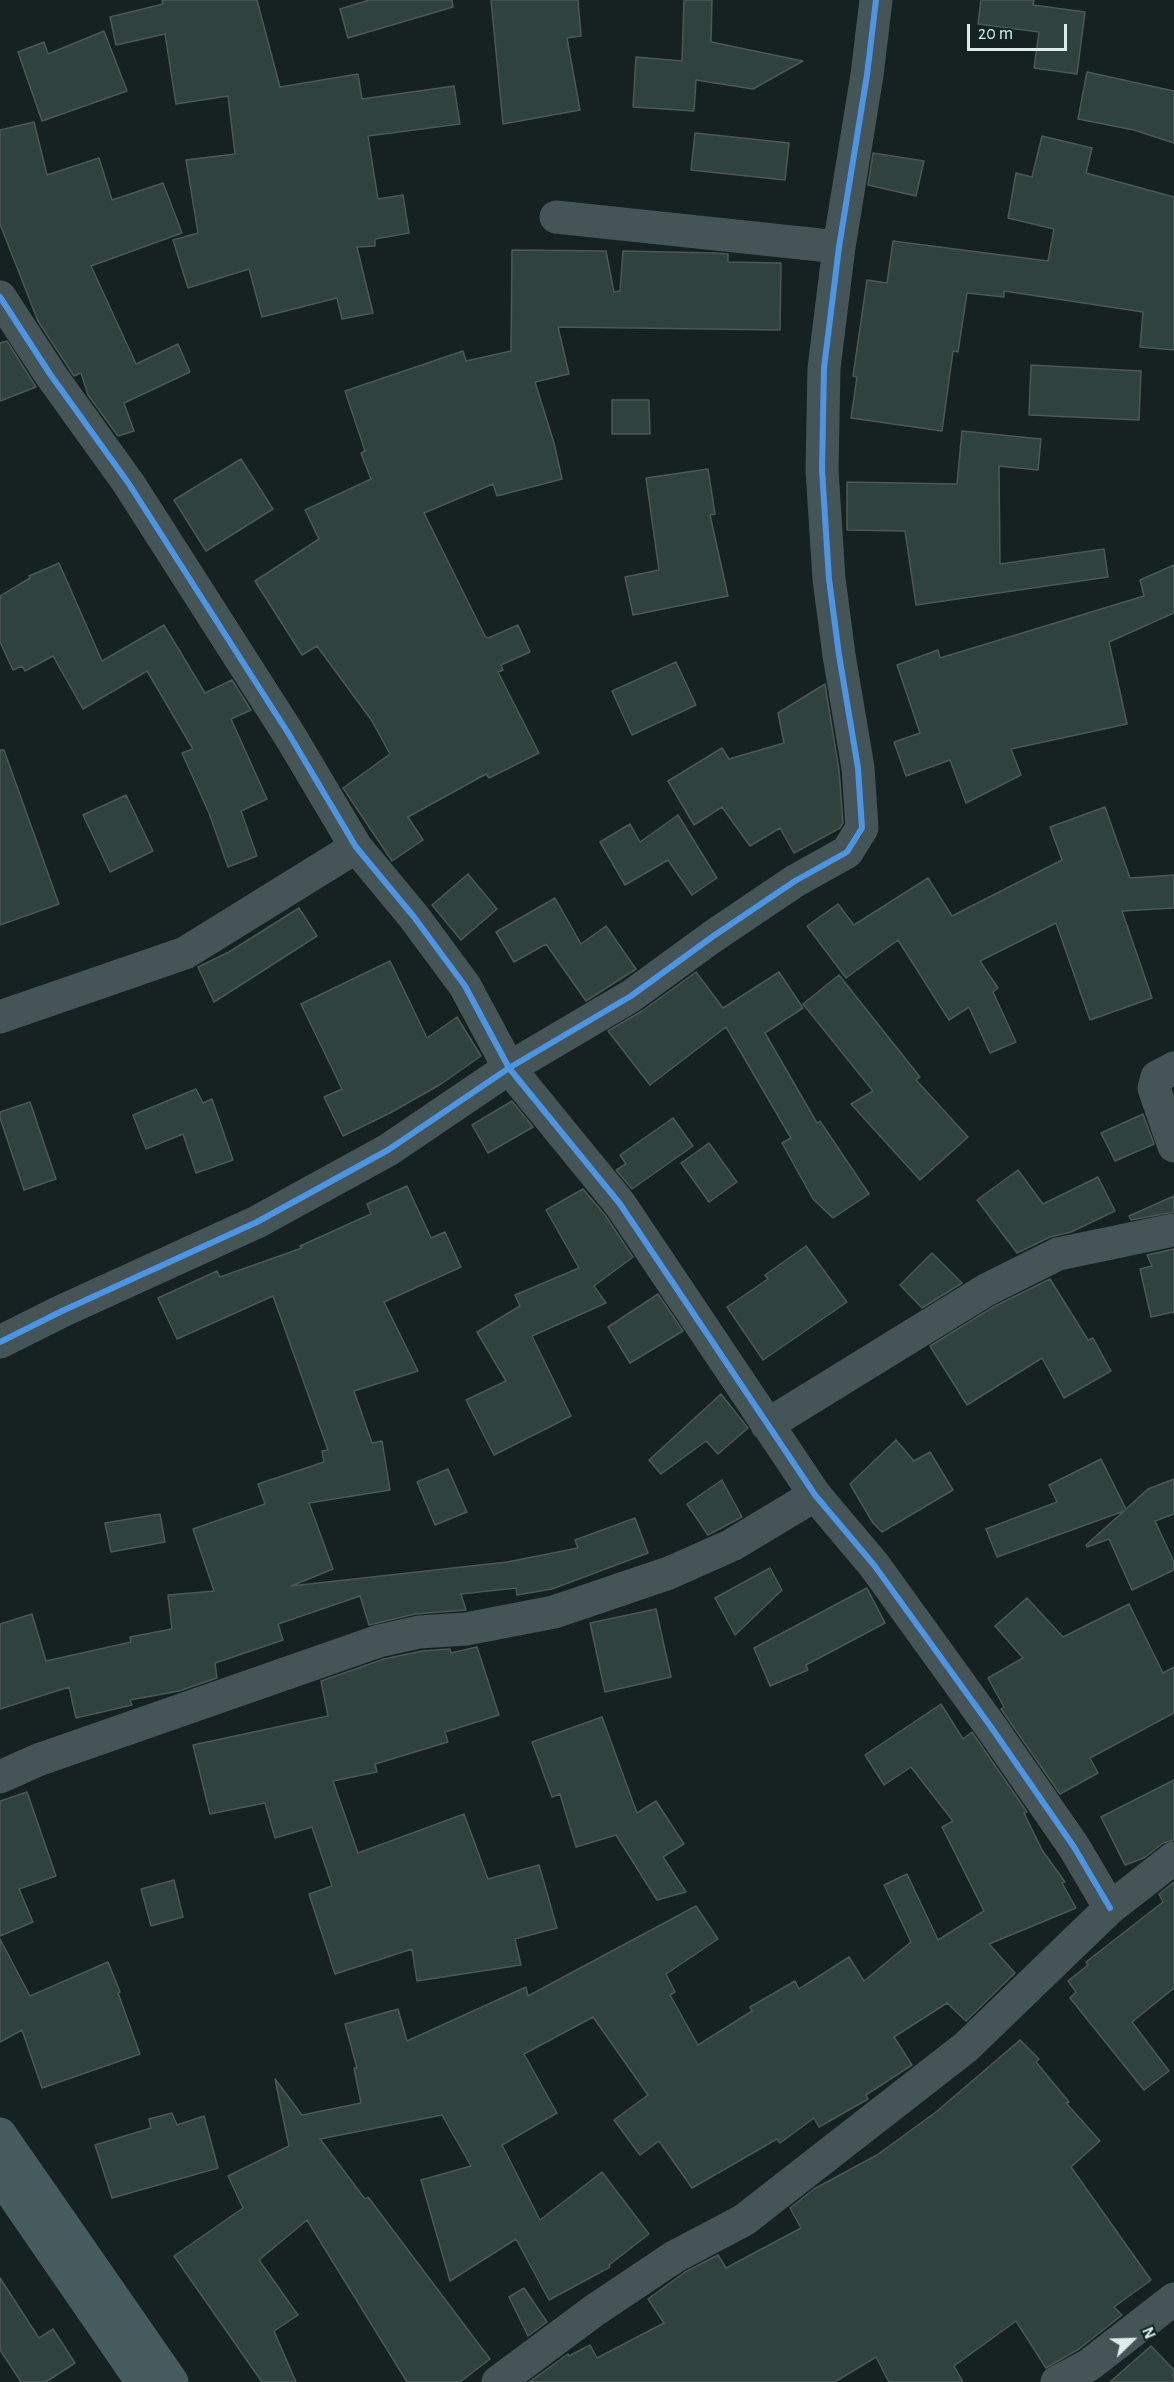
<!DOCTYPE html>
<html>
<head>
<meta charset="utf-8">
<style>
  body { margin:0 }
  #map { position:relative; width:1174px; height:2382px; overflow:hidden; background:#152221; font-family:"Alegreya Sans",sans-serif }
  canvas { display:block }
  .north { position:absolute; left:1102px; top:2310px; width:60px; height:60px; -webkit-text-stroke:4px #0f2826; paint-order:stroke; rotate:67deg; font-size:16px; font-weight:700; line-height:24px; text-align:center; color:#ddecea }
  .north::after { content:''; display:block; margin:auto; width:21px; height:27px; background:#ddecea; clip-path:polygon(50% 0,100% 100%,50% 72%,0 100%) }
  .scale { position:absolute; left:967px; top:24px; width:100px; height:27px; box-sizing:border-box; border:3px solid #ddecea; border-top:0; padding-left:8px; font-size:18px; line-height:21px; white-space:nowrap; color:#ddecea; -webkit-text-stroke:4px #0f2826; paint-order:stroke }
</style>
</head>
<body>
<div id="map">
<canvas width="1174" height="2382"></canvas>
<div class="north">N</div>
<div class="scale">20 m</div>
</div>
<script>
const c = document.querySelector('canvas').getContext('2d');
c.lineJoin = 'round';
function paint(path, color) { c.fillStyle = color; c.fill(path, 'evenodd'); }
const shape = rows => new Path2D(rows.map(r => 'M' + r).join(''));
function strokePath(path, color, width, dash) { c.strokeStyle = color; c.lineWidth = width; c.lineCap = dash ? 'butt' : 'round'; c.setLineDash(dash || []); c.stroke(path); }
const building = shape([
  [162,0,257,0,280,87,358,74,362,99,454,86,460,124,368,136,378,199,403,195,409,233,375,239,375,246,357,247,373,313,342,319,337,298,262,317,249,269,188,288,173,240,198,233,186,160,235,154,228,96,176,104,165,34,116,45,110,17,163,4,162,0],
  [369,0,452,0,453,7,348,38,340,9,369,0],
  [491,0,578,0,581,36,567,38,580,110,503,124,491,0],
  [684,0,712,0,711,42,803,61,753,89,696,80,694,111,633,107,636,57,682,61,684,0],
  [981,0,1034,0,1033,5,1085,12,1077,74,1034,68,1039,32,978,24,981,0],
  [104,31,127,91,42,121,18,52,44,42,48,54,104,31],
  [1087,72,1174,91,1174,143,1134,130,1078,119,1087,72],
  [34,122,47,175,99,158,112,200,163,183,182,233,91,266,136,364,178,344,190,372,124,403,134,431,118,436,88,395,81,373,74,376,38,321,0,224,0,130,34,122],
  [695,133,789,143,785,180,691,170,695,133],
  [1042,136,1092,148,1086,173,1174,197,1174,350,1140,347,1143,312,1004,291,1004,297,967,293,958,352,953,351,942,431,851,418,857,377,853,376,867,280,887,283,893,241,1048,261,1054,229,1008,218,1016,173,1032,177,1042,136],
  [873,153,924,161,916,196,868,185,873,153],
  [512,250,606,251,614,292,620,291,623,251,714,253,728,254,728,262,781,263,780,330,558,327,569,374,535,382,554,443,562,479,497,496,493,484,424,513,485,636,488,638,518,625,530,652,501,665,503,670,498,672,539,753,489,778,486,774,408,817,423,840,392,861,343,788,390,754,372,721,317,646,302,655,255,581,319,539,305,510,371,479,361,453,365,451,345,391,463,351,466,361,511,351,512,250],
  [7,341,36,387,0,401,0,343,7,341],
  [1031,365,1141,371,1139,420,1029,415,1031,365],
  [612,400,649,400,650,434,612,434,612,400],
  [962,431,1041,439,1038,470,999,466,1000,564,1104,549,1108,577,916,605,905,531,847,530,847,482,957,484,962,431],
  [241,459,273,509,206,551,174,500,241,459],
  [708,469,715,514,710,515,728,596,633,615,625,577,659,570,646,478,708,469],
  [59,563,102,661,164,625,205,693,232,680,251,710,231,719,267,799,241,811,257,856,228,867,209,813,182,753,193,749,147,671,83,709,53,656,25,671,22,666,13,670,0,642,0,596,30,578,29,576,59,563],
  [1174,565,1174,613,1109,642,1127,724,1011,749,1021,775,966,803,950,760,906,776,894,742,920,733,897,665,938,650,940,658,1144,596,1140,580,1174,565],
  [676,662,696,705,632,735,612,691,676,662],
  [825,684,839,770,843,823,840,828,794,853,780,828,750,846,722,807,694,825,668,781,722,748,729,759,784,743,778,713,825,684],
  [0,750,4,750,59,904,0,925,0,750],
  [126,795,153,851,110,872,83,815,126,795],
  [1105,807,1130,878,1174,875,1174,908,1122,911,1152,998,1090,1020,1056,923,980,961,998,988,993,992,1016,1042,990,1053,969,1007,949,1020,898,940,846,978,807,926,838,904,854,925,928,878,952,916,1062,860,1050,827,1105,807],
  [678,815,717,878,692,895,668,860,625,885,600,842,630,824,640,842,678,815],
  [468,874,497,909,461,940,432,905,468,874],
  [555,898,581,944,606,926,636,969,586,1001,546,944,514,962,496,932,555,898],
  [299,908,317,936,214,1002,198,967,229,952,299,908],
  [390,961,427,1038,457,1017,481,1056,441,1084,390,1113,343,1136,324,1097,342,1089,301,1004,390,961],
  [696,972,723,1008,779,972,803,1008,765,1033,817,1123,820,1121,869,1194,833,1218,813,1199,782,1143,791,1138,726,1027,650,1085,608,1031,642,1011,696,972],
  [839,975,920,1077,916,1080,968,1137,920,1180,851,1104,873,1091,803,1004,839,975],
  [196,1089,203,1103,212,1099,233,1160,196,1173,183,1134,146,1149,133,1115,196,1089],
  [512,1101,533,1127,488,1153,472,1125,512,1101],
  [30,1102,56,1179,24,1190,0,1118,0,1112,30,1102],
  [1143,1114,1154,1144,1115,1161,1101,1133,1143,1114],
  [673,1118,693,1146,632,1189,616,1170,626,1164,620,1155,673,1118],
  [709,1143,737,1182,709,1202,681,1163,709,1143],
  [1018,1170,1043,1204,1098,1177,1115,1211,1071,1232,1050,1237,1017,1253,977,1200,1018,1170],
  [407,1186,431,1238,445,1232,461,1267,384,1302,418,1371,354,1391,372,1443,382,1441,390,1490,309,1503,333,1569,291,1586,507,1562,578,1548,575,1540,635,1518,648,1553,552,1589,517,1595,516,1588,461,1594,466,1610,415,1614,369,1625,360,1596,278,1624,283,1640,215,1663,217,1678,179,1691,130,1700,132,1705,76,1718,69,1687,0,1709,0,1624,32,1614,46,1661,131,1642,130,1637,172,1629,168,1595,214,1591,193,1529,265,1504,258,1484,324,1462,322,1451,328,1450,273,1296,177,1339,158,1298,217,1271,220,1277,302,1248,300,1246,371,1214,367,1204,407,1186],
  [583,1189,605,1215,633,1257,594,1286,606,1303,532,1336,571,1416,494,1455,466,1400,506,1381,477,1332,520,1306,515,1295,579,1268,546,1210,583,1189],
  [1174,1196,1174,1212,1131,1220,1129,1216,1174,1196],
  [806,1246,847,1302,763,1360,727,1307,768,1279,765,1275,806,1246],
  [1174,1249,1174,1314,1173,1312,1151,1317,1140,1269,1152,1266,1147,1255,1174,1249],
  [932,1253,962,1283,922,1308,900,1285,932,1253],
  [1050,1279,1088,1340,1093,1338,1111,1371,1064,1398,1042,1358,967,1405,930,1346,995,1306,1050,1279],
  [658,1294,683,1331,630,1363,608,1327,658,1294],
  [721,1394,748,1428,718,1454,706,1441,661,1474,649,1460,721,1394],
  [896,1440,914,1461,930,1452,953,1490,882,1532,873,1523,850,1484,896,1440],
  [1101,1459,1126,1509,1148,1489,1174,1479,1174,1514,1155,1521,1174,1562,1174,1570,1132,1590,1109,1539,1087,1547,1086,1545,1124,1511,997,1557,986,1529,1057,1502,1049,1485,1101,1459],
  [448,1469,467,1512,435,1525,417,1482,448,1469],
  [722,1480,742,1517,708,1535,687,1504,722,1480],
  [160,1514,165,1542,111,1552,105,1523,160,1514],
  [770,1568,782,1590,735,1635,715,1598,770,1568],
  [867,1588,885,1623,806,1665,808,1670,770,1686,754,1648,867,1588],
  [1027,1598,1063,1637,1129,1604,1163,1673,1174,1667,1174,1713,1090,1758,1098,1773,1060,1794,1001,1709,1004,1707,988,1678,1023,1658,995,1626,1027,1598],
  [656,1609,671,1677,605,1692,590,1623,656,1609],
  [477,1647,499,1715,445,1732,448,1742,375,1764,377,1772,333,1781,358,1853,464,1814,488,1879,539,1865,557,1928,515,1939,521,1965,417,1981,412,1949,335,1974,309,1894,332,1886,312,1827,275,1838,265,1803,210,1814,193,1745,328,1716,321,1681,384,1659,422,1651,450,1649,451,1653,477,1647],
  [941,1704,963,1739,972,1732,1027,1812,1024,1813,1042,1850,1065,1882,1062,1883,1076,1908,989,1944,1015,1973,966,2021,947,2003,894,2037,912,2065,866,2095,868,2099,819,2127,814,2118,780,2143,777,2139,692,2188,659,2141,640,2155,614,2120,648,2095,593,2017,524,2054,557,2113,502,2145,540,2220,602,2172,649,2234,609,2265,610,2267,549,2300,516,2239,450,2281,421,2180,471,2166,442,2115,320,2139,365,2199,368,2197,490,2359,460,2382,407,2382,307,2220,259,2260,298,2315,274,2331,296,2382,262,2382,174,2256,243,2208,228,2176,289,2146,275,2079,302,2115,361,2103,354,2068,357,2068,345,2024,398,2009,407,2041,526,1987,528,1996,696,1906,718,1939,666,1974,675,1992,670,1995,698,2045,752,2011,750,2007,795,1981,799,1989,849,1957,864,1981,911,1942,884,1885,907,1874,938,1940,984,1911,942,1827,953,1821,911,1767,884,1785,865,1755,941,1704],
  [602,1717,637,1813,656,1801,684,1844,663,1857,686,1892,657,1900,616,1835,576,1847,560,1794,552,1797,532,1742,602,1717],
  [1174,1780,1174,1840,1163,1843,1144,1858,1125,1865,1101,1817,1174,1780],
  [27,1792,56,1876,19,1889,33,1922,0,1936,0,1801,27,1792],
  [174,1880,183,1917,151,1926,141,1889,174,1880],
  [1174,1882,1174,1988,1132,2022,1169,2071,1144,2090,1070,1998,1076,1992,1068,1981,1088,1965,1086,1962,1163,1902,1159,1894,1174,1882],
  [0,1939,30,1996,108,1962,120,1992,118,1993,140,2054,42,2088,22,2030,0,2042,0,1939],
  [1020,2040,1039,2059,1036,2062,1069,2102,1066,2103,1100,2141,1071,2167,1151,2280,1114,2307,1122,2315,1079,2349,1046,2368,1016,2321,954,2366,963,2382,889,2382,876,2357,835,2382,529,2382,568,2354,569,2356,590,2345,597,2358,664,2323,648,2299,685,2272,718,2255,726,2268,801,2228,790,2208,814,2189,877,2155,936,2112,1020,2040],
  [172,2113,177,2125,204,2116,218,2168,112,2198,95,2145,151,2128,149,2119,172,2113],
  [0,2278,39,2338,53,2329,75,2363,46,2382,21,2382,0,2350,0,2278],
  [524,2288,547,2322,528,2336,509,2297,524,2288],
  [1151,2346,1174,2370,1174,2382,1110,2382,1151,2346]
]);
const minor = shape([
  [556,217,839,247],
  [0,297,50,374,129,484,290,736,356,847,414,917,465,986,509,1068,620,1204,815,1495,874,1565,991,1727,1074,1847,1110,1908],
  [0,1017,185,953,356,847],
  [1174,1068,1157,1077,1154,1088,1174,1146],
  [0,1342,62,1311,257,1222,388,1150,509,1068,631,996,712,937,795,881,847,852,862,828,858,768,839,655,829,579,822,470,824,368,839,247,867,75,876,0],
  [767,1425,986,1290,1058,1254,1174,1230],
  [0,1777,38,1760,379,1641,419,1632,466,1629,554,1612,669,1573,732,1545,815,1495],
  [498,2382,595,2310,674,2257,744,2220,966,2047,1110,1908,1174,1858],
  [1057,2382,1089,2365,1174,2299]
]);
const primary = shape([
  [0,2134,172,2382],
  [0,2176,142,2382]
]);
const cycleway = shape([
  [0,297,50,374,129,484,290,736,356,847,414,917,465,986,509,1068,620,1204,815,1495,874,1565,991,1727,1074,1847,1110,1908],
  [0,1342,62,1311,257,1222,388,1150,509,1068,631,996,712,937,795,881,847,852,862,828,858,768,839,655,829,579,822,470,824,368,839,247,867,75,876,0]
]);
paint(building, '#30423e');
strokePath(building, '#4d5856', 1.5);
strokePath(minor, '#455456', 33);
strokePath(primary, '#475c5e', 33);
strokePath(cycleway, '#4d94e3', 6);
</script>
</body>
</html>
